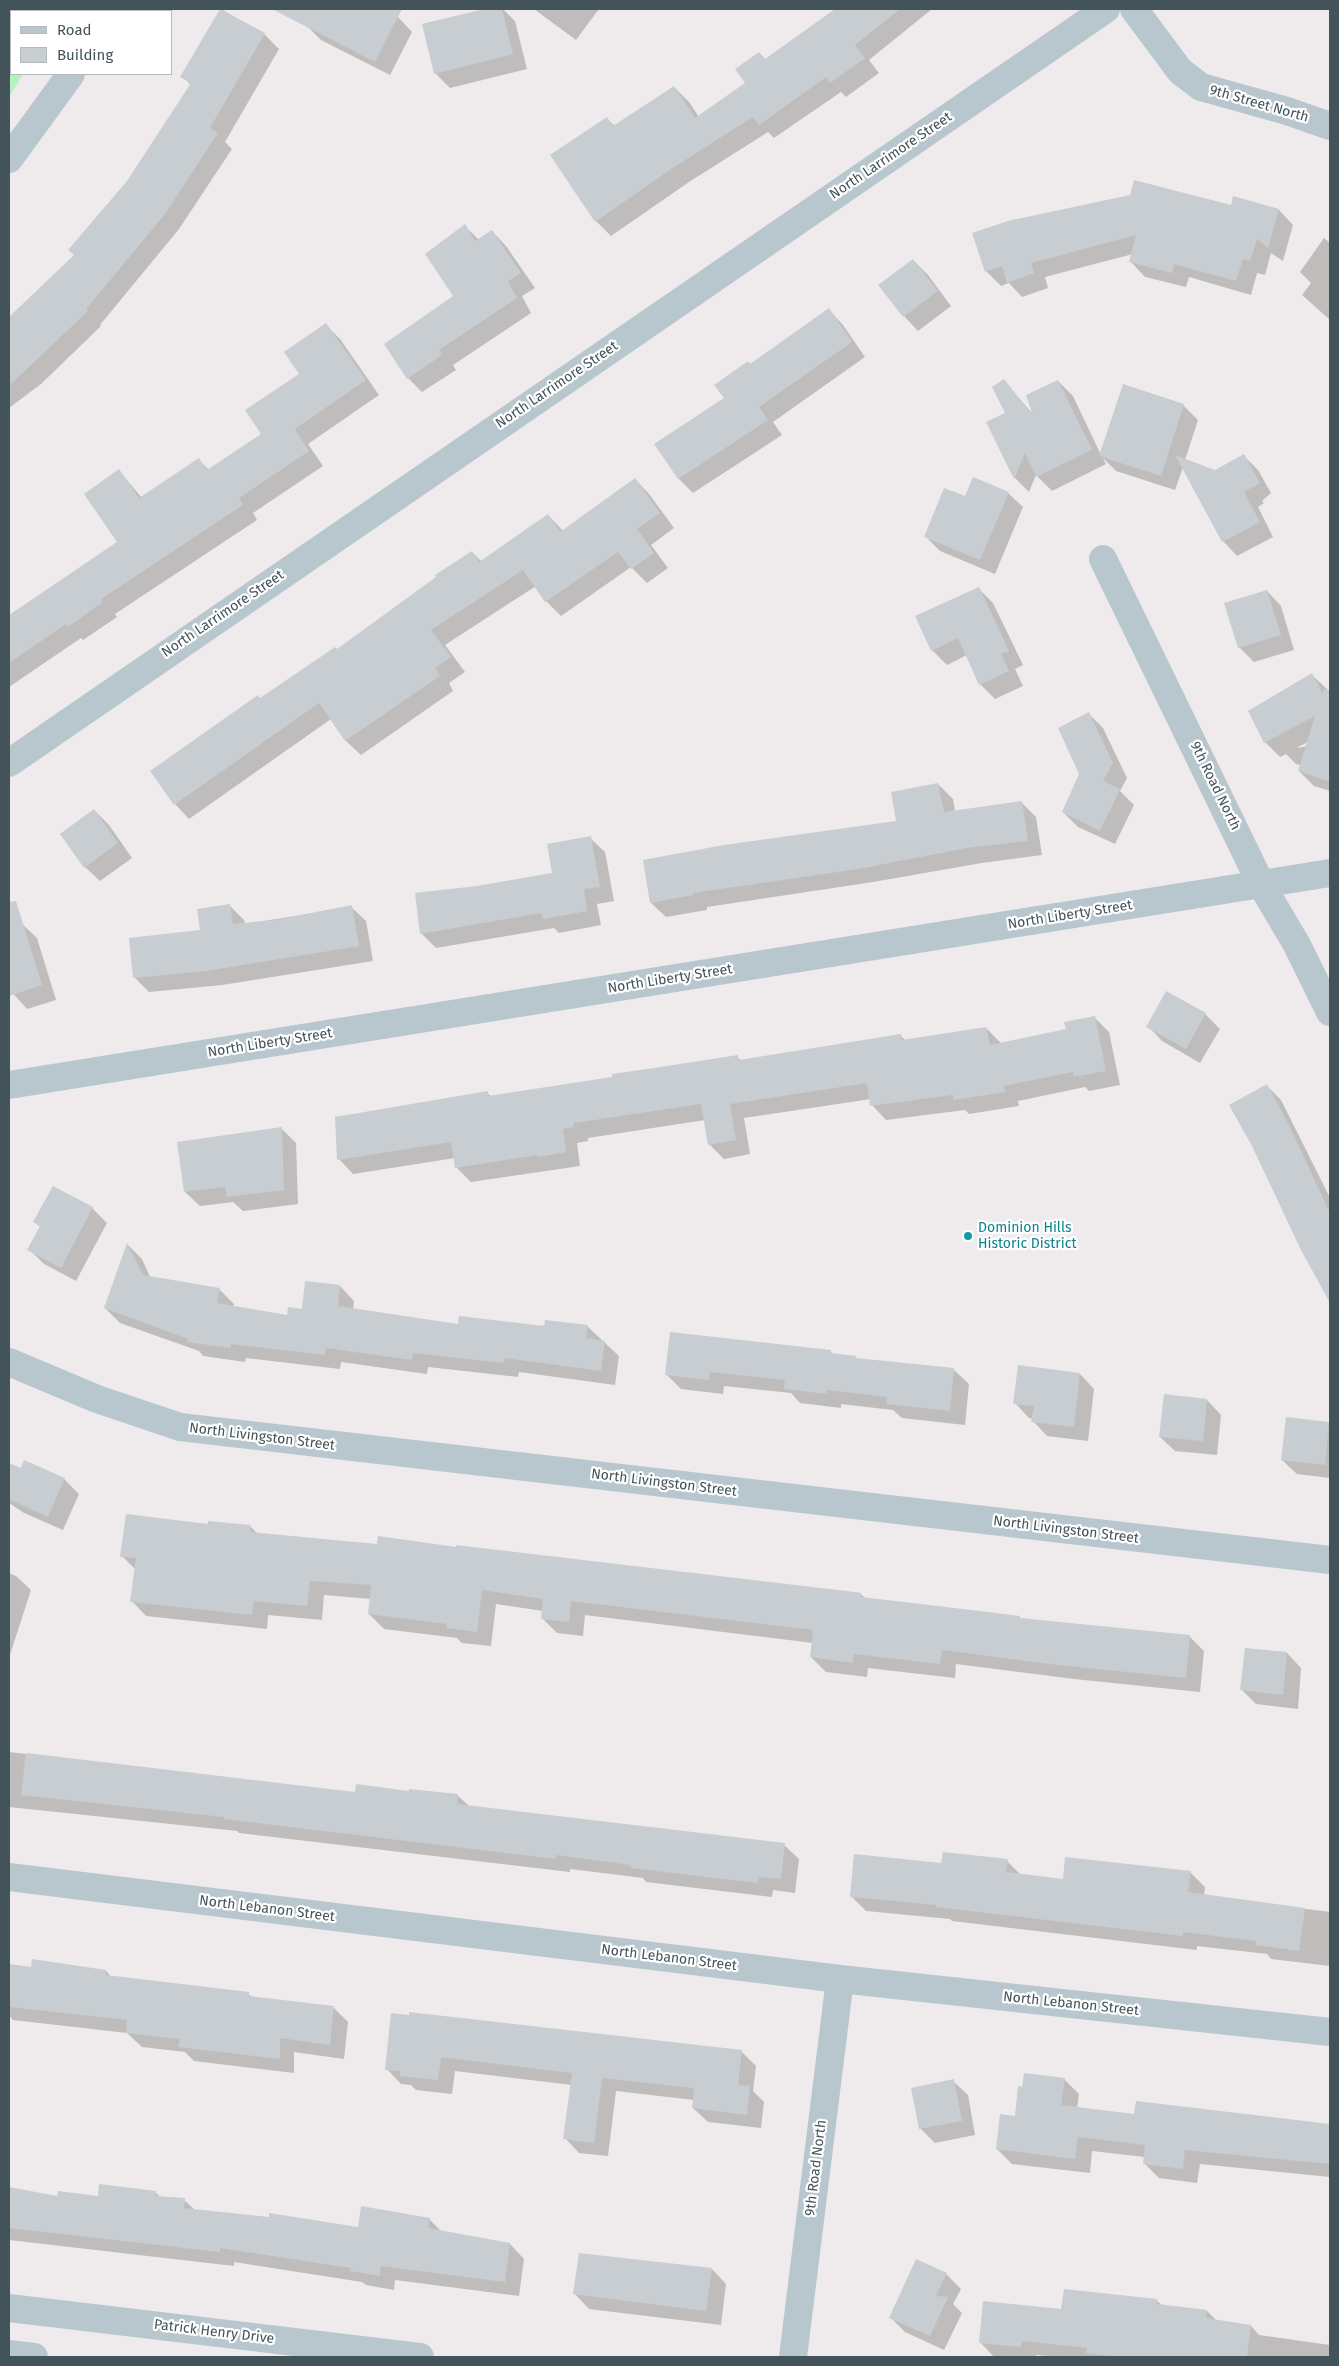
<!DOCTYPE html>
<html>
<head>
<meta charset="utf-8">
<style>
  body { margin:0 }
  #map { position:relative; width:1339px; height:2366px; overflow:hidden; background:#efebec; font-family:"Fira Sans",sans-serif }
  canvas { display:block }
  .frame { position:absolute; inset:0; border:10px solid #42545a; pointer-events:none }
  .legend { position:absolute; left:10px; top:10px; width:162px; height:65px; box-sizing:border-box; background:#fff; border:1px solid #b3bbbd; margin:0; padding:6px 9px; list-style:none; font-size:15px; color:#42545a }
  .legend li { display:flex; align-items:center; gap:10px; height:25px }
  .legend b { width:25px; border:1px solid #b3bbbd }
</style>
</head>
<body>
<div id="map">
<canvas width="1339" height="2366"></canvas>
<div class="frame"></div>
<ul class="legend">
<li><b style="height:6px;background:#b8c7cd"></b>Road</li>
<li><b style="height:14px;background:#c7cdd1"></b>Building</li>
</ul>
</div>
<script>
const c = document.querySelector('canvas').getContext('2d');
c.lineJoin = 'round';
function paint(path, color) { c.fillStyle = color; c.fill(path, 'evenodd'); }
const shape = rows => new Path2D(rows.map(r => 'M' + r).join(''));
function strokePath(path, color, width, dash) { c.strokeStyle = color; c.lineWidth = width; c.lineCap = dash ? 'butt' : 'round'; c.setLineDash(dash || []); c.stroke(path); }
function drawText(font, color, halo, rows, align = 'center') {
  c.font = font + ' "Fira Sans",sans-serif'; c.lineWidth = 4.5; c.setLineDash([]); c.textBaseline = 'middle'; c.strokeStyle = halo; c.fillStyle = color; for (const [text, x, y, turn = 0] of rows) {
    c.save(); c.translate(x, y); c.rotate((+turn || 0) * Math.PI / 180); c.textAlign = isNaN(turn) ? turn : align; if (halo) c.strokeText(text, 0, 0); c.fillText(text, 0, 0); c.restore();
  }
}
const green = shape([
  [9,9,63,9,61,11,11,11,11,74,23,74,9,97]
]);
const shadow = shape([
  [221,9,264,34,279,49,225,142,232,149,179,229,100,325,101,326,41,384,9,408,9,318,75,255,128,181,191,85,182,76],
  [315,9,382,9,398,17,412,32,390,75,321,40,306,25],
  [489,9,503,9,515,21,527,69,450,88,435,73,423,24],
  [534,9,599,9,576,40],
  [837,9,932,9,869,60,879,73,846,97,841,92,774,138,768,132,689,182,611,236,596,221,551,155,606,118,615,126,674,87,689,102,699,117,746,83,759,53,766,60],
  [1234,198,1279,210,1293,225,1283,261,1271,253,1265,275,1257,273,1251,295,1189,277,1186,287,1145,277,1131,262,1133,254,1045,277,1048,288,1022,297,1009,283,1001,286,986,271,974,233,1232,207],
  [465,226,479,240,492,231,506,246,535,288,522,296,531,313,453,365,456,370,422,392,408,378,455,296],
  [1324,238,1330,243,1330,320,1302,295,1311,283,1300,272],
  [913,260,928,275,951,306,918,331,904,316],
  [829,310,843,325,865,357,773,422,782,435,693,493,679,479,656,444,725,399,748,362,751,365],
  [326,325,340,339,379,395,308,444,323,466,253,513,257,520,115,614,117,617,83,640,81,638,9,687,9,617,118,543,119,471,142,498,199,460,209,470,263,434,300,374],
  [1004,381,1032,413,1058,381,1073,396,1101,455,1183,405,1198,420,1185,460,1215,471,1244,456,1258,470,1271,493,1262,501,1264,503,1258,507,1273,537,1237,556,1223,541,1183,467,1175,490,1116,471,1103,458,1106,464,1052,491,1036,475,1029,492,1015,478,988,422,1006,413],
  [635,479,649,494,674,528,651,545,668,568,647,583,631,567,561,616,546,601,536,586,445,645,465,672,449,683,453,691,361,755,346,741,331,719,189,819,175,804,152,771,338,650,472,552,482,562,548,515,563,531],
  [1008,493,1023,507,995,574,940,551,926,537],
  [978,588,993,603,1023,665,1015,669,1023,686,995,699,980,684,967,655,947,665,932,650],
  [1267,591,1281,606,1294,650,1254,662,1239,647],
  [1312,675,1327,689,1330,696,1330,791,1314,786,1299,771,1301,765,1296,764,1286,754,1280,757,1265,742],
  [1308,742,1307,746,1298,748,1298,747],
  [1088,713,1103,728,1127,778,1120,791,1134,805,1115,844,1078,827,1063,812,1080,774],
  [938,784,953,799,955,811,1021,802,1036,817,1042,855,982,863,873,882,707,907,707,910,666,917,651,903,897,822],
  [94,810,109,825,132,858,100,881,85,867],
  [590,838,605,852,614,901,597,904,601,925,559,933,554,928,436,948,421,933,477,887,554,874],
  [230,906,244,920,245,924,351,907,366,921,373,961,222,985,149,992,134,977,202,931],
  [22,924,37,938,56,1000,27,1009,9,989,9,928],
  [1205,1014,1220,1029,1200,1063,1162,1041,1148,1026],
  [1094,1017,1109,1032,1120,1085,1089,1091,1085,1087,1018,1101,1019,1106,969,1114,965,1110,886,1120,872,1105,871,1099,744,1118,750,1154,724,1159,709,1144,705,1120,588,1138,588,1141,577,1143,580,1166,471,1182,456,1167,455,1158,353,1174,339,1159,487,1093,492,1097,737,1057,742,1061,901,1036,906,1041,986,1028,1001,1043,1067,1030],
  [1267,1086,1281,1100,1330,1198,1330,1301,1302,1249],
  [281,1128,296,1143,298,1204,243,1211,233,1202,200,1206,185,1192],
  [92,1208,107,1223,76,1281,44,1264,29,1249,41,1228,35,1222],
  [128,1245,142,1259,150,1277,219,1289,234,1304,233,1307,288,1317,303,1310,340,1286,354,1301,353,1310,459,1325,587,1326,619,1356,615,1385,519,1372,518,1377,428,1367,427,1374,341,1362,340,1369,246,1358,245,1362,203,1356,199,1351,120,1323,105,1308],
  [831,1352,834,1355,855,1357,858,1360,954,1370,969,1384,965,1425,902,1418,893,1410,841,1404,841,1408,800,1403,791,1393,724,1386,723,1394,681,1389,666,1374],
  [1080,1374,1094,1389,1088,1441,1047,1436,1033,1421,1033,1419,1029,1418,1015,1403],
  [1207,1400,1221,1415,1217,1455,1175,1451,1160,1437],
  [1329,1423,1330,1478,1297,1474,1282,1460],
  [9,1464,21,1470,64,1479,79,1494,63,1530,24,1513,9,1503],
  [209,1526,251,1527,258,1534,378,1545,457,1548,861,1594,866,1599,1021,1620,1189,1636,1204,1651,1200,1692,1074,1679,956,1664,955,1678,868,1668,867,1677,826,1672,811,1657,813,1643,585,1615,583,1636,557,1633,542,1618,543,1611,496,1604,491,1646,462,1643,457,1638,384,1629,369,1614,371,1599,324,1595,322,1620,268,1615,267,1629,146,1616,132,1601,136,1570,122,1556],
  [9,1573,16,1576,31,1590,9,1658],
  [1287,1653,1301,1668,1298,1709,1256,1704,1242,1690],
  [9,1752,356,1793,410,1792,457,1795,469,1806,784,1845,799,1859,795,1893,773,1890,772,1897,646,1882,643,1878,570,1869,570,1872,239,1833,237,1831,9,1807],
  [1007,1861,1022,1876,1064,1881,1190,1872,1205,1887,1204,1896,1330,1912,1330,1966,1271,1959,1267,1954,1197,1946,1197,1950,952,1921,950,1919,866,1911,851,1896,942,1864],
  [9,1965,32,1968,106,1971,112,1978,248,1994,252,1997,334,2008,348,2022,344,2059,294,2052,294,2073,194,2061,185,2052,142,2047,127,2033,13,2020,9,2015],
  [392,2014,741,2051,756,2066,753,2091,764,2102,761,2128,708,2122,693,2108,694,2100,616,2091,608,2156,579,2153,565,2138,572,2085,455,2071,452,2094,416,2090,411,2085,401,2084,387,2069],
  [1064,2079,1079,2094,1077,2109,1135,2115,1282,2121,1330,2125,1330,2177,1200,2164,1197,2183,1159,2178,1144,2163,1145,2157,1092,2151,1090,2173,1012,2164,997,2149,1016,2117],
  [953,2081,968,2095,975,2135,935,2143,920,2128],
  [9,2188,58,2197,99,2197,155,2192,160,2197,184,2200,195,2210,359,2228,429,2219,442,2232,510,2244,524,2259,519,2296,395,2280,394,2290,366,2285,362,2282,234,2262,234,2266,9,2240],
  [712,2269,726,2284,721,2325,589,2309,575,2294],
  [946,2274,961,2289,953,2304,962,2313,944,2350,905,2332,891,2318],
  [1157,2301,1162,2305,1207,2311,1217,2321,1251,2326,1259,2335,1330,2345,1330,2357,1059,2357,1036,2355,1036,2357,994,2357,980,2342,1062,2310]
]);
const building = shape([
  [220,9,265,33,210,128,218,133,165,214,86,309,88,311,9,386,9,317,74,255,68,250,127,181,191,83,180,77],
  [272,9,402,9,375,62],
  [484,9,502,9,513,54,434,74,422,24],
  [835,9,900,9,855,45,865,58,830,83,826,77,759,125,753,117,674,167,595,222,550,155,607,117,613,126,674,86,695,118,745,83,735,69,759,52,765,59],
  [1134,180,1231,205,1233,196,1279,209,1268,248,1257,239,1250,261,1243,259,1236,281,1174,264,1172,273,1129,262,1136,235,1031,263,1034,273,1007,283,1002,266,985,272,972,233,1008,221,1130,195],
  [465,224,475,241,492,230,521,273,508,281,517,298,439,350,442,355,407,379,384,344,453,296,425,254],
  [913,259,938,291,903,317,878,285],
  [829,308,852,342,759,407,768,420,678,479,654,444,724,398,714,385,748,361,750,364],
  [326,323,366,380,295,429,309,451,239,498,243,505,101,599,103,602,68,627,66,624,9,663,9,615,117,542,84,494,119,469,139,498,199,458,207,470,261,434,245,410,299,374,284,352],
  [1004,379,1033,416,1026,395,1058,380,1092,450,1036,477,1025,453,1014,479,986,422,1005,413,992,387],
  [1123,384,1184,404,1161,476,1099,456],
  [1244,454,1260,483,1244,492,1260,522,1222,542,1175,455,1215,470],
  [973,477,1009,492,980,560,924,537,944,488,965,496],
  [635,478,660,513,637,529,654,553,631,569,618,552,545,602,523,570,431,630,451,657,435,668,440,676,345,741,319,703,174,805,150,771,258,695,260,698,335,647,337,649,436,577,435,575,472,551,479,562,548,514,560,532],
  [979,587,1009,651,1001,654,1009,671,979,685,958,638,931,651,915,616],
  [1267,590,1281,635,1238,648,1224,603],
  [1312,673,1323,694,1324,689,1330,690,1330,782,1298,771,1315,716,1264,743,1248,711],
  [1089,712,1113,763,1103,781,1120,789,1100,831,1062,812,1079,774,1058,728],
  [938,783,944,812,1022,801,1028,841,967,848,858,869,693,893,693,895,650,903,643,860,724,845,896,821,891,792],
  [94,809,118,843,84,868,60,834],
  [591,836,600,887,584,889,587,911,543,919,541,913,420,934,415,893,477,886,552,873,547,844],
  [16,901,42,985,9,996,9,902],
  [230,904,233,924,275,920,352,905,359,946,206,971,133,978,129,938,200,930,197,909],
  [1166,991,1206,1013,1186,1049,1146,1027],
  [1095,1016,1106,1071,1073,1077,1073,1072,1004,1086,1005,1092,953,1100,953,1095,870,1106,867,1083,730,1104,736,1140,708,1145,701,1104,574,1123,574,1127,563,1129,566,1152,537,1157,537,1155,455,1168,451,1142,337,1160,335,1117,488,1091,488,1096,612,1077,612,1074,654,1068,738,1055,739,1060,901,1034,902,1040,986,1027,990,1045,1066,1029,1064,1022],
  [1267,1084,1288,1123,1330,1213,1330,1303,1301,1250,1252,1146,1229,1105],
  [282,1127,284,1190,227,1197,225,1187,184,1192,177,1142],
  [53,1186,93,1207,61,1268,27,1250,40,1226,33,1222],
  [127,1243,143,1275,220,1288,217,1303,287,1315,288,1307,302,1309,305,1281,340,1285,338,1306,458,1324,459,1316,544,1326,545,1320,588,1325,586,1338,605,1341,601,1371,505,1358,504,1363,413,1353,412,1360,326,1348,325,1355,231,1344,231,1348,187,1342,188,1339,104,1308],
  [670,1332,831,1350,831,1353,856,1356,856,1358,954,1368,950,1411,886,1404,887,1397,827,1390,827,1394,784,1389,785,1380,710,1372,709,1380,665,1375],
  [1018,1365,1080,1373,1074,1427,1031,1422,1034,1406,1013,1404],
  [1164,1394,1207,1399,1203,1441,1159,1437],
  [1286,1417,1329,1422,1325,1465,1281,1460],
  [24,1460,65,1478,48,1517,9,1499,9,1463,21,1468],
  [126,1514,208,1524,208,1521,251,1525,250,1532,377,1544,378,1536,456,1547,456,1545,855,1592,861,1593,861,1597,938,1606,1020,1616,1020,1618,1190,1635,1186,1678,1058,1665,942,1650,940,1664,854,1654,853,1663,810,1657,813,1630,571,1601,569,1622,541,1619,543,1599,482,1590,477,1632,446,1628,447,1624,368,1614,371,1585,310,1581,307,1606,254,1601,252,1615,130,1602,136,1558,120,1557],
  [1245,1648,1287,1652,1283,1695,1240,1690],
  [26,1753,355,1792,356,1784,409,1791,409,1789,458,1794,457,1804,785,1843,781,1879,759,1877,758,1883,631,1868,631,1865,556,1855,556,1859,224,1819,224,1817,21,1795],
  [943,1852,1008,1859,1006,1872,1063,1879,1065,1857,1191,1871,1188,1892,1305,1908,1299,1951,1255,1945,1256,1941,1183,1932,1183,1936,936,1907,936,1905,850,1897,854,1854,941,1863],
  [32,1959,106,1970,106,1975,249,1992,249,1996,334,2006,330,2045,280,2038,280,2059,178,2047,180,2039,126,2033,127,2020,9,2007,9,1964,31,1967],
  [409,2012,742,2050,738,2085,750,2086,747,2115,692,2108,694,2088,602,2078,594,2143,563,2139,572,2073,448,2058,441,2058,438,2080,400,2076,400,2071,385,2070,391,2013,409,2015],
  [1024,2073,1065,2078,1061,2105,1134,2114,1136,2101,1330,2124,1330,2164,1185,2150,1183,2169,1143,2164,1145,2145,1078,2137,1075,2159,996,2149,1000,2114,1015,2116,1018,2086,1022,2087],
  [954,2079,962,2121,919,2129,911,2088],
  [99,2184,156,2191,155,2196,185,2198,184,2208,269,2217,269,2213,358,2227,361,2206,430,2218,428,2228,510,2243,505,2282,381,2266,380,2276,350,2271,351,2268,220,2248,220,2252,9,2228,9,2187,57,2196,58,2191,98,2196],
  [579,2253,712,2268,706,2311,573,2294],
  [916,2259,947,2273,936,2296,948,2297,930,2336,889,2318],
  [1064,2289,1157,2299,1157,2304,1207,2310,1206,2318,1251,2325,1247,2357,1122,2357,1086,2353,1087,2348,1022,2341,1021,2347,979,2343,983,2301,1061,2309]
]);
const minor = shape([
  [1134,9,1180,71,1201,87,1287,111,1330,126],
  [108,11,109,9],
  [9,159,71,74],
  [1103,559,1261,884,1297,945,1330,1012],
  [9,763,1106,9],
  [9,1085,1330,873],
  [9,1362,97,1399,180,1427,1330,1560],
  [9,1877,840,1979,1330,2032],
  [793,2357,840,1979]
]);
const tertiary = shape([
  [9,2308,420,2357],
  [9,2354,34,2357]
]);
const markers = [
  [968,1236,5,"#0f9aa8"]
];
const streetNames = [
  ["9th Street North",1259,104,16],
  ["North Larrimore Street",891,156,-34],
  ["North Larrimore Street",557,385,-34],
  ["North Larrimore Street",223,614,-34],
  ["9th Road North",1215,786,64],
  ["North Liberty Street",1070,915,-9],
  ["North Liberty Street",670,979,-9],
  ["North Liberty Street",270,1043,-9],
  ["North Livingston Street",262,1437,7],
  ["North Livingston Street",664,1483,7],
  ["North Livingston Street",1066,1530,7],
  ["North Lebanon Street",267,1909,7],
  ["North Lebanon Street",669,1958,7],
  ["North Lebanon Street",1071,2004,6],
  ["9th Road North",816,2168,-83],
  ["Patrick Henry Drive",214,2332,7]
];
const cultureNames = [
  ["Dominion Hills",978,1228],
  ["Historic District",978,1244]
];
paint(green, '#b4f2bf');
paint(shadow, '#0003');
paint(building, '#c7cdd1');
strokePath(minor, '#b8c7cd', 28);
strokePath(tertiary, '#b8c7cd', 28);
for (const [x, y, r, color] of markers) { const dot = new Path2D(); dot.arc(x, y, r, 0, 2 * Math.PI); c.fillStyle = color; c.fill(dot); strokePath(dot, '#fff', 2); }
drawText('14px', '#42545a', '#fff', streetNames);
drawText('14px', '#0d838f', '#fff', cultureNames, 'left');
</script>
</body>
</html>
